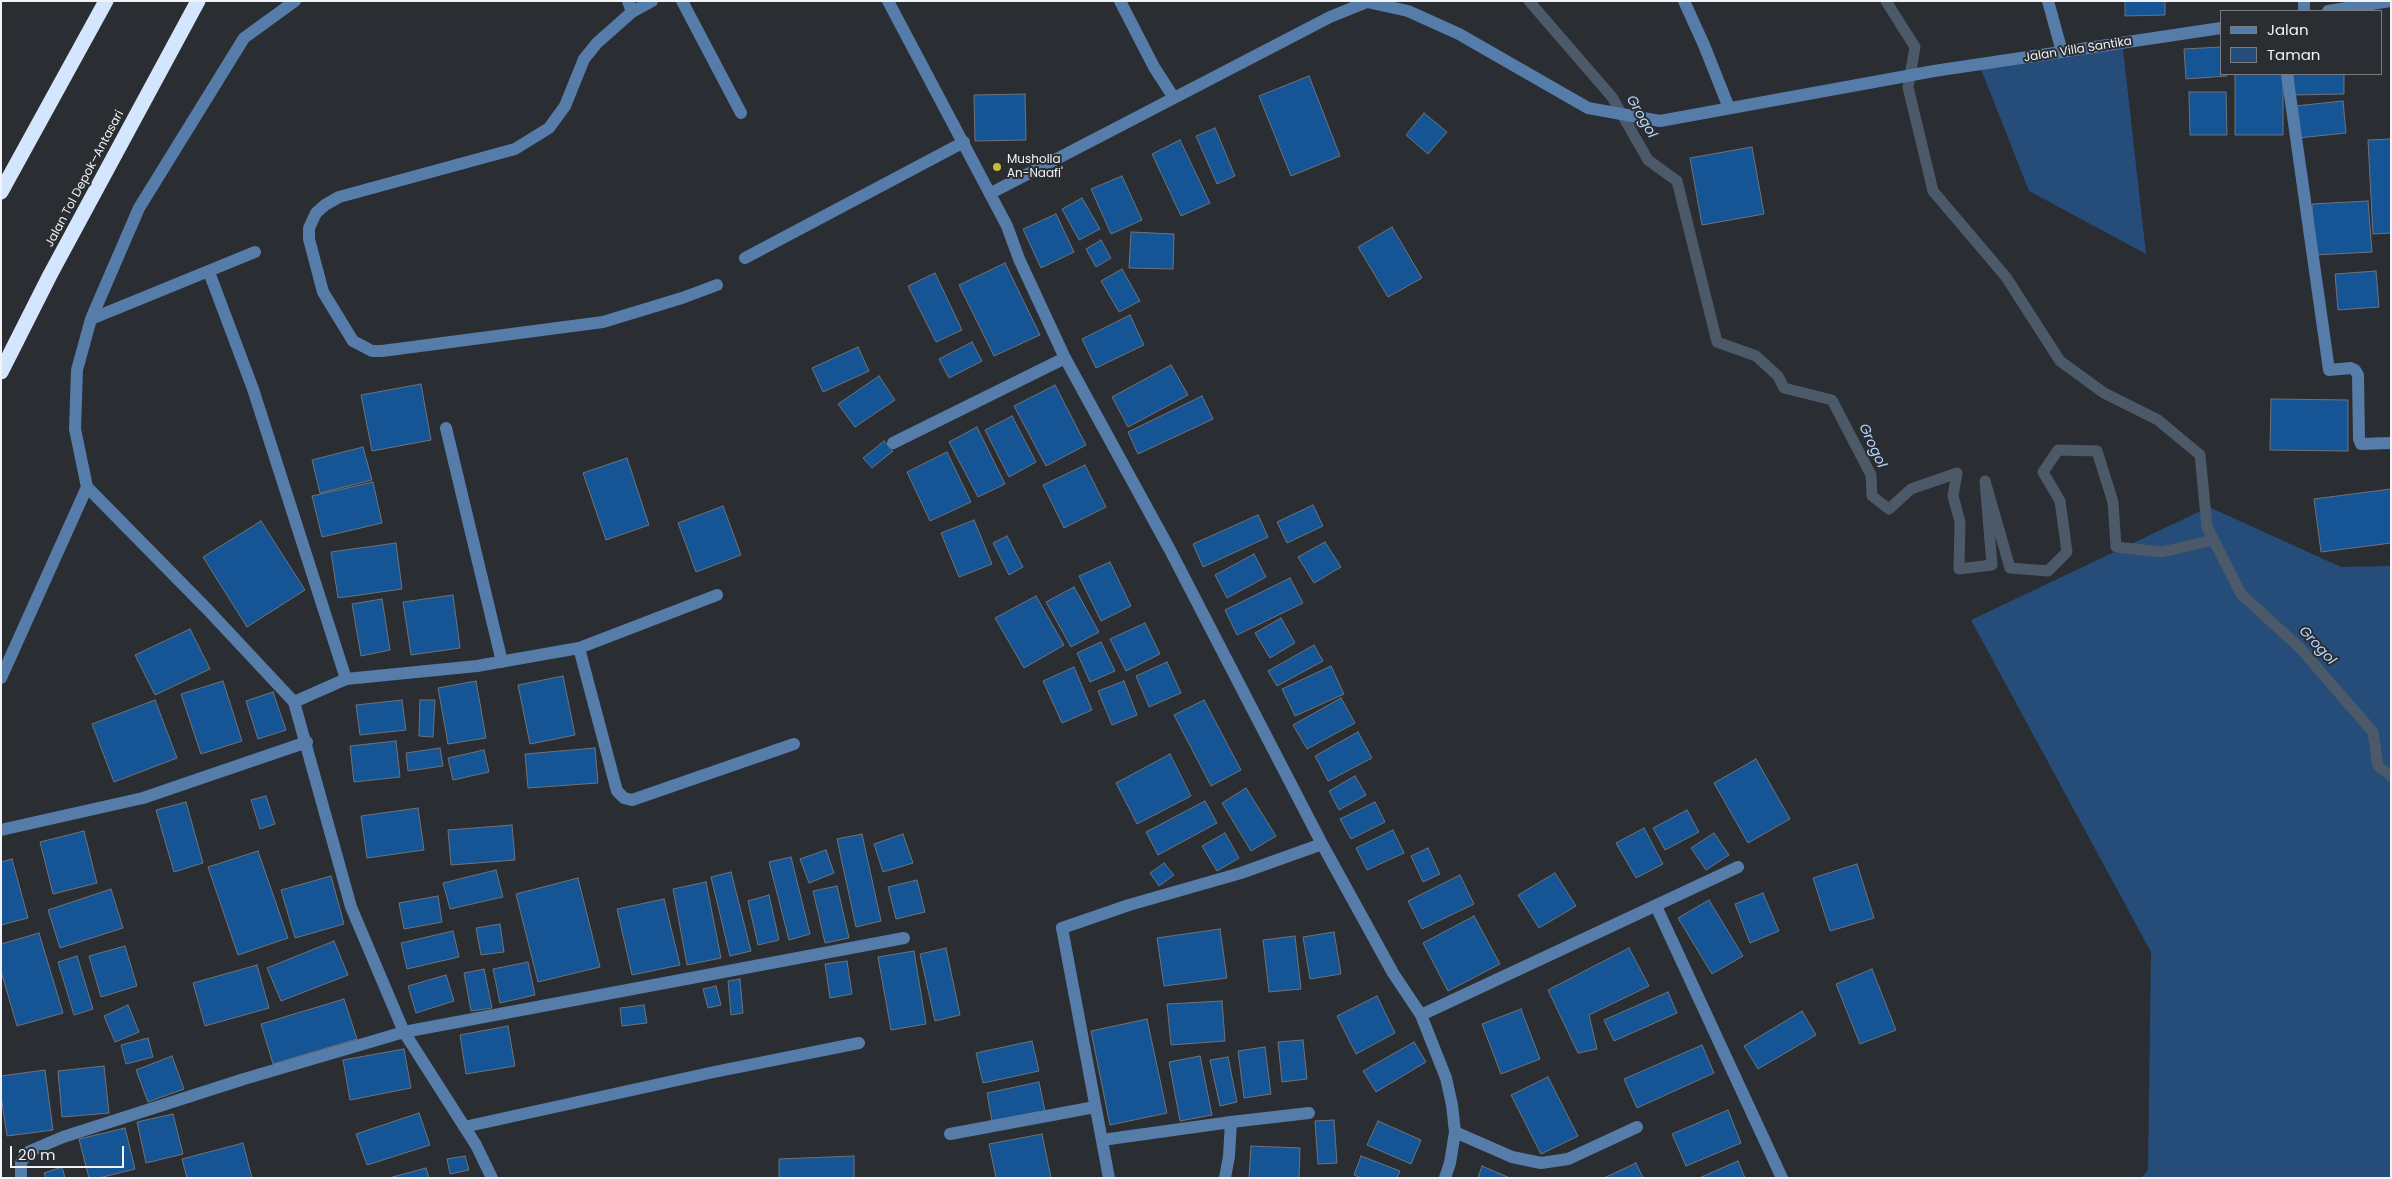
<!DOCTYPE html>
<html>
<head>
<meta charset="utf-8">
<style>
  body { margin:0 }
  #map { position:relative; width:2392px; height:1179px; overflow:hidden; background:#2a2d31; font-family:Poppins,sans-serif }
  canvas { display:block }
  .frame { position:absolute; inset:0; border:2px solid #f1f3f6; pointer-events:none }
  .legend { position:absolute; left:2220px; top:10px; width:162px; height:65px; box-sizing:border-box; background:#2a2d31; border:1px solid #7a7c80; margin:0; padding:6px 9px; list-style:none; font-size:15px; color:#f1f3f6 }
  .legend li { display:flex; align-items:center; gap:10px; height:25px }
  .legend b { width:25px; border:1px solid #7a7c80 }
  .scale { position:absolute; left:10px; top:1146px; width:114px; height:22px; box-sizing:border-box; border:2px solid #f1f3f6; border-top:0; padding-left:6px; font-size:15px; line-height:18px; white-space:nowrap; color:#f1f3f6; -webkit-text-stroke:4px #2a2d31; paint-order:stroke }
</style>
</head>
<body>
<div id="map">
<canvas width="2392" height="1179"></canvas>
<div class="frame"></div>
<ul class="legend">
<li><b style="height:6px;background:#567ca9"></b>Jalan</li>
<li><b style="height:14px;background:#264d79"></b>Taman</li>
</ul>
<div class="scale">20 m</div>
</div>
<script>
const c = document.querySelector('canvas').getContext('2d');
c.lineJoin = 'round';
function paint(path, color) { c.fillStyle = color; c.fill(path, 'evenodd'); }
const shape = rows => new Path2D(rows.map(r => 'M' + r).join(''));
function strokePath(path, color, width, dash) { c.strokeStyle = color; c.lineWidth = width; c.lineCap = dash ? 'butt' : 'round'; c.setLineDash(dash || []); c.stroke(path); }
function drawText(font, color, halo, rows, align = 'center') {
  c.font = font + ' Poppins,sans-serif'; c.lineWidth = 4; c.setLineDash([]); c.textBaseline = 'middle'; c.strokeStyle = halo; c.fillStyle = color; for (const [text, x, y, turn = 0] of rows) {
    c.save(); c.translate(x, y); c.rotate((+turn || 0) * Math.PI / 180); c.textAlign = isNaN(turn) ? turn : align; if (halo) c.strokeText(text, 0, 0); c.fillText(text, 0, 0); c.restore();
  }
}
const green = shape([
  [2123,49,2146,254,2029,191,1979,64],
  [2209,507,2341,567,2391,566,2391,1178,2141,1178,2148,1170,2151,952,1971,620]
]);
const stream = shape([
  [1529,1,1612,97,1648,160,1677,181,1717,342,1756,356,1778,376,1784,388,1832,400,1871,475,1872,496,1889,509,1911,489,1957,473,1953,496,1960,522,1959,569,1992,565,1985,481,2010,568,2048,571,2067,552,2060,501,2043,472,2058,450,2097,451,2113,502,2116,547,2162,552,2213,540],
  [1886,1,1915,47,1908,87,1933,191,2006,277,2060,361,2104,393,2158,420,2200,455,2207,527,2241,594,2300,648,2373,732,2378,766,2391,776]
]);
const building = shape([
  [2125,1,2165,1,2165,15,2125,16,2125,1],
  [2221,47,2221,74,2226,74,2227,76,2186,79,2184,49,2221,47],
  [2235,74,2283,74,2283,135,2235,135,2235,74],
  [2293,74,2344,74,2344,94,2293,95,2293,74],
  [1309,76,1340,156,1291,176,1259,96,1309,76],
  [2189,92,2226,92,2227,135,2190,135,2189,92],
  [1025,94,1026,140,975,141,974,95,1025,94],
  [2343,101,2346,133,2298,138,2295,106,2343,101],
  [1424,113,1447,132,1428,154,1406,135,1424,113],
  [1215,128,1235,176,1217,184,1196,136,1215,128],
  [2391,139,2391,233,2373,234,2368,140,2391,139],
  [1180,140,1210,203,1181,216,1152,154,1180,140],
  [1752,147,1764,214,1702,225,1690,158,1752,147],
  [1122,176,1142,220,1111,234,1091,189,1122,176],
  [1082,198,1100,229,1079,240,1062,209,1082,198],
  [2368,201,2372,252,2315,255,2312,204,2368,201],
  [1056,214,1074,252,1041,268,1023,229,1056,214],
  [1392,227,1422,278,1388,297,1358,247,1392,227],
  [1131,232,1174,234,1173,269,1129,268,1131,232],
  [1101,240,1111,258,1096,267,1086,249,1101,240],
  [1005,263,1040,335,994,356,959,285,1005,263],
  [1122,269,1140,301,1119,312,1101,281,1122,269],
  [2376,271,2379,307,2338,310,2335,274,2376,271],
  [935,273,962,330,936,342,908,286,935,273],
  [1130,315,1144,345,1096,368,1082,339,1130,315],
  [972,342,982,361,949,378,939,359,972,342],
  [858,347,869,371,823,392,812,368,858,347],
  [1171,365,1188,395,1128,427,1112,397,1171,365],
  [879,376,895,400,855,427,838,404,879,376],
  [421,384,431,440,372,451,361,395,421,384],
  [1055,385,1086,445,1046,466,1014,406,1055,385],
  [1202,396,1213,419,1138,454,1128,432,1202,396],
  [2271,399,2348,400,2348,451,2270,450,2271,399],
  [1012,416,1036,462,1009,477,985,430,1012,416],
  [977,427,1005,484,978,497,949,442,977,427],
  [884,441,893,451,872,468,863,458,884,441],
  [363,447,372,480,320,493,312,460,363,447],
  [947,452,971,502,930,521,907,472,947,452],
  [627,458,649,525,606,540,583,473,627,458],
  [1085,465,1106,507,1064,528,1043,485,1085,465],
  [373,482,382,523,322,537,312,496,373,482],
  [2391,489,2391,543,2321,552,2314,499,2391,489],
  [1313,505,1323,526,1287,543,1277,522,1313,505],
  [723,506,741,555,696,572,678,523,723,506],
  [1258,515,1268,537,1203,567,1193,544,1258,515],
  [974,520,992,564,959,577,941,533,974,520],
  [261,521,305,590,247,627,203,557,261,521],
  [1007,536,1023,567,1009,575,993,543,1007,536],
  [1325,542,1341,567,1314,583,1298,557,1325,542],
  [396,543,402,589,338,598,331,552,396,543],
  [1254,554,1266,577,1227,598,1215,575,1254,554],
  [1110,562,1131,606,1101,621,1079,576,1110,562],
  [1290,578,1303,603,1237,635,1225,610,1290,578],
  [1074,587,1099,632,1071,647,1046,602,1074,587],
  [453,595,460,648,411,655,403,602,453,595],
  [1036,596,1064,645,1024,668,995,618,1036,596],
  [382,599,390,650,361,656,352,604,382,599],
  [1281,618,1295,643,1270,658,1255,633,1281,618],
  [1145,623,1160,654,1126,671,1110,639,1145,623],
  [190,629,210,669,155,695,135,655,190,629],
  [1101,642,1115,671,1090,682,1077,653,1101,642],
  [1314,645,1323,661,1277,686,1268,671,1314,645],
  [1167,662,1181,693,1149,707,1136,676,1167,662],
  [1331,666,1344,694,1295,716,1282,689,1331,666],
  [1074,667,1092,710,1062,723,1043,681,1074,667],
  [563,676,575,735,530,744,518,685,563,676],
  [223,681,242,741,201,754,181,694,223,681],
  [476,681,486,738,448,744,438,688,476,681],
  [1124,681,1137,715,1112,725,1098,691,1124,681],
  [273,692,286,730,258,739,246,701,273,692],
  [1341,698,1355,723,1307,749,1293,725,1341,698],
  [155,700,177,758,114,782,92,724,155,700],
  [402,700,406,730,360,735,356,705,402,700],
  [420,700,435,700,433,737,419,736,420,700],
  [1204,700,1241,770,1211,786,1174,715,1204,700],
  [1358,732,1372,758,1328,781,1315,756,1358,732],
  [396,741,400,777,354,782,350,746,396,741],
  [440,748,443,766,408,771,406,753,440,748],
  [595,748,598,783,528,788,525,754,595,748],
  [484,750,489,772,453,780,448,758,484,750],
  [1170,754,1191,796,1137,824,1116,783,1170,754],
  [1756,759,1790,819,1748,843,1714,783,1756,759],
  [1355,776,1366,795,1339,810,1329,791,1355,776],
  [1246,788,1276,836,1251,851,1222,803,1246,788],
  [266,796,275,824,260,829,251,800,266,796],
  [1205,801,1217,823,1158,855,1146,832,1205,801],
  [186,802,203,863,174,872,156,810,186,802],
  [1375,802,1385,822,1351,839,1340,819,1375,802],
  [418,808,424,850,367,858,361,816,418,808],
  [1687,810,1699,832,1665,850,1653,828,1687,810],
  [512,825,515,860,451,865,448,830,512,825],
  [1644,828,1663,864,1636,878,1616,843,1644,828],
  [1393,830,1404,853,1367,870,1356,848,1393,830],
  [84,831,97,883,53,894,40,842,84,831],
  [1225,833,1239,858,1217,871,1202,846,1225,833],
  [1714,833,1729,855,1706,870,1691,848,1714,833],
  [862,834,881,921,856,927,837,839,862,834],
  [903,834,913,863,883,872,874,844,903,834],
  [1428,848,1440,874,1423,882,1411,856,1428,848],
  [826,850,834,873,809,883,800,859,826,850],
  [258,851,288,938,238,955,208,867,258,851],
  [791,857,810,934,789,940,769,862,791,857],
  [12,859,28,918,1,925,1,862,12,859],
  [1164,863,1174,875,1159,886,1150,873,1164,863],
  [1857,864,1874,918,1830,931,1813,878,1857,864],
  [496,870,503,897,450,909,443,883,496,870],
  [731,872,751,951,730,956,711,877,731,872],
  [1555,873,1576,906,1539,928,1518,895,1555,873],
  [1460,875,1474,904,1422,929,1408,901,1460,875],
  [331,876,344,924,295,938,281,890,331,876],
  [578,878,600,967,538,982,516,894,578,878],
  [917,880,925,912,896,919,888,887,917,880],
  [706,882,721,958,687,965,673,889,706,882],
  [837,886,849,938,825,943,813,891,837,886],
  [111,889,123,928,60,948,48,910,111,889],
  [1763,893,1779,931,1750,943,1735,904,1763,893],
  [769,895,779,940,758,945,748,901,769,895],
  [438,896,442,922,404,929,399,903,438,896],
  [664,899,680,965,632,975,617,909,664,899],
  [1709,900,1743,956,1712,974,1678,918,1709,900],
  [1474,916,1500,964,1448,991,1423,943,1474,916],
  [500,924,504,952,481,955,476,928,500,924],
  [1220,929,1227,978,1164,986,1157,938,1220,929],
  [453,931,459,957,407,969,401,943,453,931],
  [1334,932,1341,974,1310,979,1303,937,1334,932],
  [39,933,63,1013,17,1026,1,971,1,944,39,933],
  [1295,936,1301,989,1269,992,1263,940,1295,936],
  [334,941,348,975,281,1001,267,968,334,941],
  [125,946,137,986,101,997,89,956,125,946],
  [946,948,960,1015,935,1021,920,954,946,948],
  [1629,948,1649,986,1589,1015,1597,1049,1578,1053,1548,990,1629,948],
  [914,951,926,1024,891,1030,878,957,914,951],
  [77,956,93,1009,74,1015,58,962,77,956],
  [847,961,852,994,830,998,825,964,847,961],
  [528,962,535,995,500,1003,493,969,528,962],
  [257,965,269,1008,205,1026,193,983,257,965],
  [484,969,492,1008,471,1011,464,973,484,969],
  [1872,969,1896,1030,1860,1044,1836,984,1872,969],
  [446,975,454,1001,416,1013,408,986,446,975],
  [740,979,743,1013,731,1015,728,981,740,979],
  [716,986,721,1005,708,1008,703,989,716,986],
  [1668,992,1677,1013,1614,1041,1604,1020,1668,992],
  [1377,996,1395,1033,1356,1054,1337,1016,1377,996],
  [344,999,357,1039,273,1064,261,1024,344,999],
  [1222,1001,1225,1041,1171,1045,1167,1004,1222,1001],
  [128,1005,139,1032,115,1042,104,1016,128,1005],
  [644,1005,647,1023,622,1026,620,1008,644,1005],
  [1521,1009,1540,1059,1501,1074,1482,1024,1521,1009],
  [1802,1011,1816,1035,1758,1069,1744,1046,1802,1011],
  [1147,1019,1167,1113,1110,1125,1091,1031,1147,1019],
  [508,1026,515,1066,466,1074,460,1035,508,1026],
  [148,1038,153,1057,126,1064,121,1045,148,1038],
  [1303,1040,1307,1079,1282,1082,1278,1042,1303,1040],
  [1032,1041,1039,1071,983,1083,976,1053,1032,1041],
  [1414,1042,1426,1062,1376,1092,1363,1071,1414,1042],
  [1702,1045,1714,1073,1637,1108,1624,1079,1702,1045],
  [1265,1047,1271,1094,1244,1098,1238,1051,1265,1047],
  [404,1049,411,1088,350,1100,343,1060,404,1049],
  [172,1056,184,1089,148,1102,136,1070,172,1056],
  [1200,1056,1212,1115,1180,1121,1169,1062,1200,1056],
  [1228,1057,1237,1102,1220,1106,1210,1060,1228,1057],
  [104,1066,109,1113,62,1117,58,1071,104,1066],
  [45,1070,53,1130,7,1136,1,1096,1,1076,45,1070],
  [1548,1077,1578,1136,1541,1154,1511,1095,1548,1077],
  [1039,1082,1045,1111,992,1121,987,1093,1039,1082],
  [1728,1110,1741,1143,1686,1166,1672,1134,1728,1110],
  [419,1113,430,1145,367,1165,356,1134,419,1113],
  [173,1114,183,1154,146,1163,137,1122,173,1114],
  [1334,1120,1337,1163,1318,1164,1315,1121,1334,1120],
  [1378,1121,1421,1140,1411,1164,1367,1145,1378,1121],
  [125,1128,135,1169,99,1178,89,1178,79,1139,125,1128],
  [1042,1134,1051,1178,996,1178,989,1144,1042,1134],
  [243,1143,252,1178,187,1178,182,1159,243,1143],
  [1251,1146,1300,1148,1299,1178,1249,1178,1251,1146],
  [465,1156,469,1170,450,1174,447,1159,465,1156],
  [854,1156,854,1178,779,1178,779,1159,854,1156],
  [1361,1156,1400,1171,1397,1178,1362,1178,1354,1175,1361,1156],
  [1738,1161,1745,1178,1699,1178,1738,1161],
  [1636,1163,1643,1178,1604,1178,1636,1163],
  [1482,1166,1510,1178,1478,1178,1482,1166],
  [62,1167,65,1178,46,1178,44,1173,62,1167],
  [426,1168,429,1178,389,1178,426,1168]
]);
const minor = shape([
  [295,1,244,38,139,208,91,319,77,370,75,429,87,487,208,610,294,702,351,907,404,1032,476,1145,492,1178],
  [628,1,632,12,652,1],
  [682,1,741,113],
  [888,1,1007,226,1019,259,1065,358,1170,550,1322,844,1393,973,1421,1015,1446,1078,1452,1105,1455,1132,1450,1163,1445,1178],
  [1120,1,1154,67,1174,98],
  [1684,1,1704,45,1729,108],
  [2048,1,2062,52],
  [2304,1,2304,11],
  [2328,11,2390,1],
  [632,12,597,43,584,59,565,106,549,128,515,149,339,197,325,205,316,213,309,228,309,239,323,292,353,341,372,351,382,351,603,322,682,298,717,285],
  [2287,74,2329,370,2351,368,2355,370,2358,375,2359,439,2361,444,2391,443],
  [991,193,1330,17,1367,2,1408,11,1459,34,1588,108,1660,121,1934,71,2221,28],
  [745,258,964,142],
  [209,272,253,389,346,679],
  [91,319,255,252],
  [446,428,502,662],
  [893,443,1065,358],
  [579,648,617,791,624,798,632,800,794,744],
  [1,678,87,487],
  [294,702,346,679,477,666,579,648,717,595],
  [1,830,143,798,307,742],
  [1656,906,1782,1178],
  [1421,1015,1738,867],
  [1231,1122,1309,1113],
  [464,1127,714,1072,859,1043],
  [1455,1132,1512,1157,1541,1163,1568,1159,1637,1127],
  [950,1134,1095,1107],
  [1102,1140,1231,1122,1229,1156,1225,1178],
  [21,1178,21,1163,28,1152,63,1137,244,1079,404,1032,904,938],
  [1109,1178,1062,928,1129,905,1241,873,1322,844]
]);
const highway = shape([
  [1,192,106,1],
  [1,372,50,275,198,1]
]);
const markers = [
  [997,167,5,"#c8bb3b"]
];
const streetNames = [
  ["Jalan Villa Santika",2078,50,-9],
  ["Jalan Tol Depok–Antasari",85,179,-62]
];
const poiNames = [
  ["Musholla",1007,160],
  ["An-Naafi'",1007,174]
];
const waterNames = [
  ["Grogol",1641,117,60],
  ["Grogol",1872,446,65],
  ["Grogol",2317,646,47]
];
paint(green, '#264d79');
strokePath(stream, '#4c5969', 11);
paint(building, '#155596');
strokePath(building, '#6f7378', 1);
strokePath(minor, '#567ca9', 12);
strokePath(highway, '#d4e6fd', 15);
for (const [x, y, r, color] of markers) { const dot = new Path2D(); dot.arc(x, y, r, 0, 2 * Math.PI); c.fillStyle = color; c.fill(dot); strokePath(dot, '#2a2d31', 2); }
drawText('12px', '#f1f3f6', '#2a2d31', streetNames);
drawText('12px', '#f1f3f6', '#2a2d31', poiNames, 'left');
drawText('italic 14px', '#b6d5fa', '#2a2d31', waterNames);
</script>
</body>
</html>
